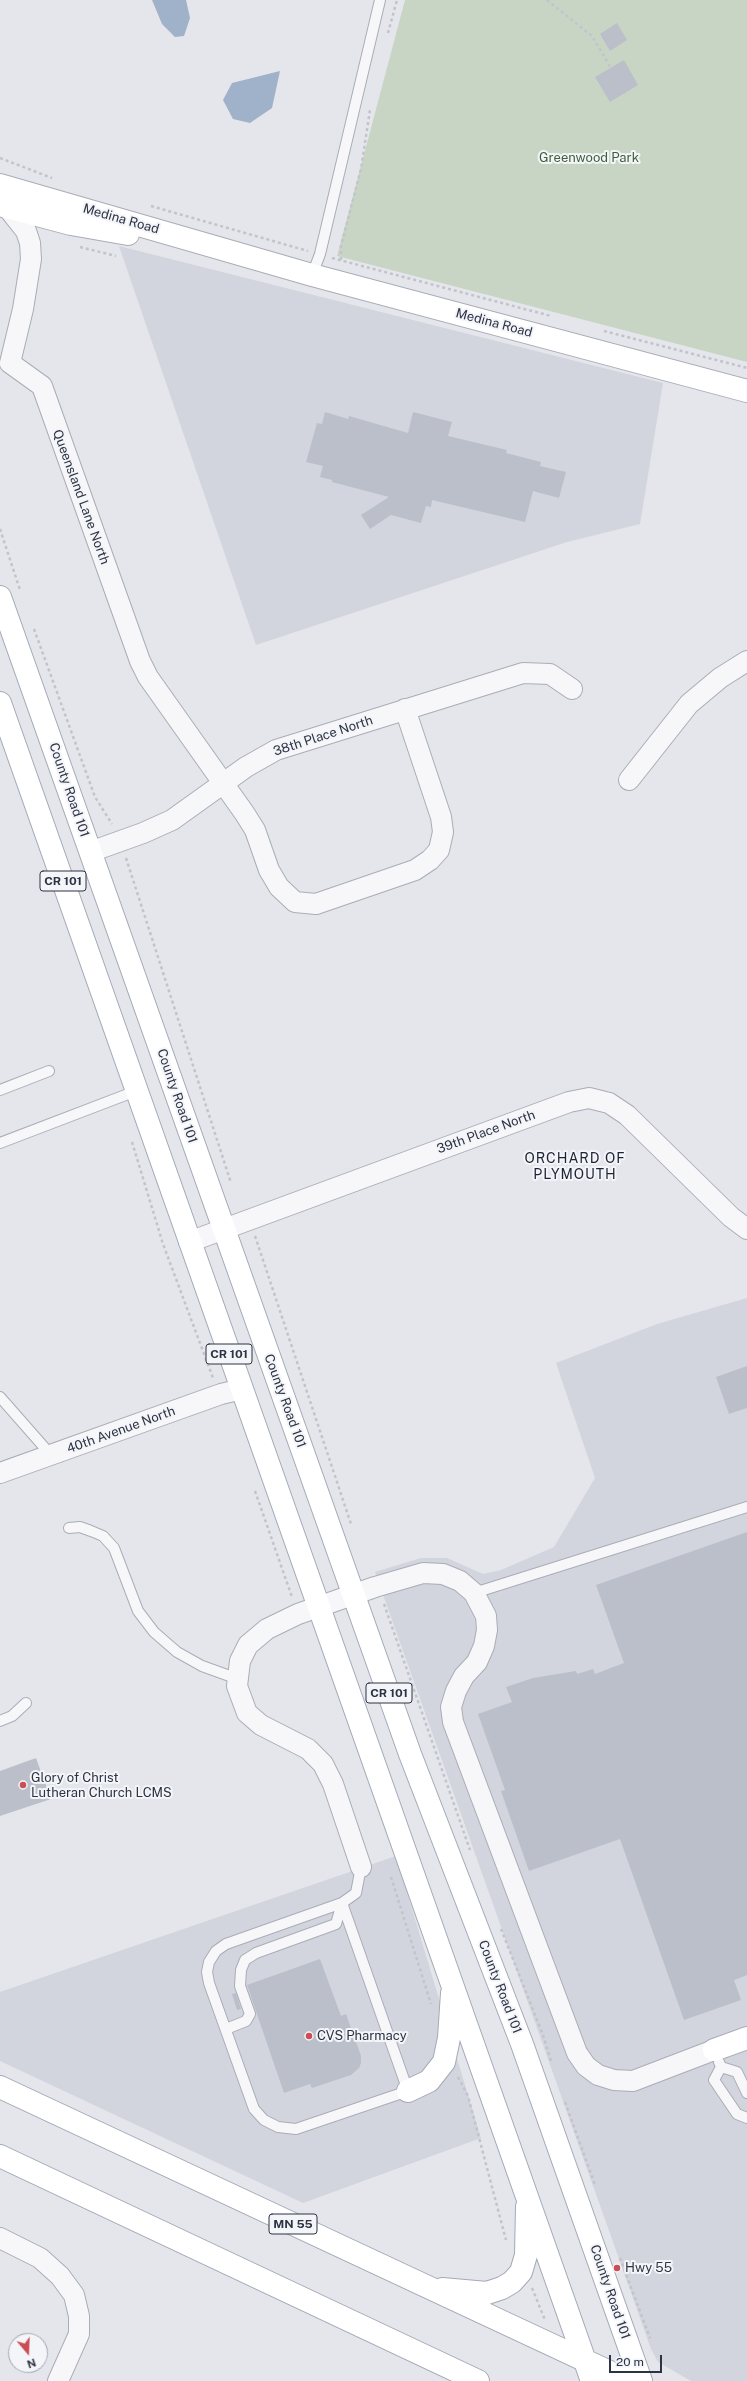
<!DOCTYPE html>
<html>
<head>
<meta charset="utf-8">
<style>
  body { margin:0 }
  #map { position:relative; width:747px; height:2381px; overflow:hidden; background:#e4e6eb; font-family:"Public Sans",sans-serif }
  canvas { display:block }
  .north { position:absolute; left:8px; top:2333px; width:40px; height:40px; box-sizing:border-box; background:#f4f5f9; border:1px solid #a4a7b1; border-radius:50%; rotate:161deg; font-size:11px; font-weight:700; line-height:16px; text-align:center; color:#2c3344 }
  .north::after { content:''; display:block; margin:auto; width:14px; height:18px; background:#cd4d57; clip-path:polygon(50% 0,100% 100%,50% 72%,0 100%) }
  .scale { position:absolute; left:609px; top:2355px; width:53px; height:18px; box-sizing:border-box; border:2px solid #2c3344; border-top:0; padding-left:5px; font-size:12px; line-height:14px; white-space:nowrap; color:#2c3344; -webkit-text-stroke:3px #f4f5f9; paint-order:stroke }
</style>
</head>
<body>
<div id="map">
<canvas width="747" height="2381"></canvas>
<div class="north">N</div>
<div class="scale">20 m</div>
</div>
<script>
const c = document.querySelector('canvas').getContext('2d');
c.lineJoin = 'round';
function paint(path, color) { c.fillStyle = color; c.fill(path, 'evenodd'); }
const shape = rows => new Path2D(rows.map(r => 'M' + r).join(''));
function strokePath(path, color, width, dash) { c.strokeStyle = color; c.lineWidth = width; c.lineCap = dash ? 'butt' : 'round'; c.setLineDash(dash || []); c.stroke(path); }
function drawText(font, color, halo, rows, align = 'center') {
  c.font = font + ' "Public Sans",sans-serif'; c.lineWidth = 4; c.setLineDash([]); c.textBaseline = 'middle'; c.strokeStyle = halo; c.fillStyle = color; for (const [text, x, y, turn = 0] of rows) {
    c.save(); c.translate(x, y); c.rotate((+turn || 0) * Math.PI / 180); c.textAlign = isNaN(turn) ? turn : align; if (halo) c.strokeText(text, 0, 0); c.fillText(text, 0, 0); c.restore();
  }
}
const built = shape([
  [119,246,663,383,640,524,567,542,256,645],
  [747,1298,747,2381,691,2381,658,2362,651,2349,375,1572,421,1558,447,1558,483,1574,501,1570,554,1547,595,1478,556,1363,657,1324],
  [396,1856,481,2138,303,2203,0,2061,0,1992]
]);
const green = shape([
  [405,0,747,0,747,362,337,256]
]);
const water = shape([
  [152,0,186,0,190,18,184,36,175,37,162,24],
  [280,71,272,108,250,123,233,119,223,100,232,83]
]);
const building = shape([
  [617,23,627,40,610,51,600,34],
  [624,60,638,85,610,102,595,77],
  [325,412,348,419,349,416,408,433,413,412,452,422,448,436,507,450,506,453,541,462,540,466,566,472,559,498,533,491,525,522,432,500,431,507,426,506,421,523,391,515,370,529,361,515,389,497,332,482,332,480,320,477,323,466,306,462,317,423,322,424],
  [747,1366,747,1408,729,1414,716,1377],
  [747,1532,747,1975,734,1980,741,2000,684,2020,620,1839,529,1871,501,1791,505,1790,478,1714,512,1702,506,1687,533,1678,576,1671,577,1674,593,1669,595,1674,624,1663,596,1585],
  [36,1758,51,1799,0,1816,0,1771],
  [320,1959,341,2016,346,2014,361,2056,361,2063,359,2068,351,2075,312,2088,310,2084,284,2093,247,1985],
  [236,1993,241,2009,237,2010,232,1994]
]);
const path = shape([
  [547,0,592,36,611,68],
  [388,33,397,0],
  [0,158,52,178],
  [151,206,308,251],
  [80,247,116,256],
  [332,258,551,316],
  [341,260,341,246,361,169,370,110],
  [604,331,747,368],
  [0,529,20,590],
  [34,629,95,797,112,824],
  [126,858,231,1183],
  [132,1142,163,1244,213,1378],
  [255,1236,351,1524],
  [255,1491,292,1597],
  [384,1604,470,1850],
  [391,1877,431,2004],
  [501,1929,543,2035,551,2061],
  [458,2077,468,2096,506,2240],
  [565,2102,595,2185],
  [620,2258,650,2338],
  [532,2288,545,2320]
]);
const lane = shape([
  [312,275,320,254,380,0],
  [0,1090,49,1071],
  [0,1143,136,1091],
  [0,1397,51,1455],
  [69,1528,80,1527,91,1531,103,1536,114,1548,138,1611,154,1632,177,1652,202,1666,238,1679],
  [474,1593,747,1507],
  [0,1721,12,1716,26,1703],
  [342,1903,408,2091,296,2129,278,2127,264,2120,254,2109,209,1983,207,1972,209,1962,216,1951,226,1944,342,1903,356,1893,361,1867],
  [226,2029,246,2021,250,2014,240,1986,241,1970,245,1960,256,1953,336,1924,342,1903],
  [719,2062,721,2067,737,2072,747,2093],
  [721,2067,714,2080,737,2114,747,2118]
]);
const street = shape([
  [7,207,26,231,30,243,31,259,23,309,10,363,42,386,140,661,148,677,245,814,255,830,269,870,279,887,295,902,316,904,415,870,430,860,439,850,443,832,441,817,405,709],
  [629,780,689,704,720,678,747,661],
  [90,852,143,833,172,820,246,767,276,750,523,673,550,674,572,689],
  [189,1242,569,1102,589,1098,609,1103,627,1115,731,1217,747,1229],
  [0,1473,221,1394,242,1389],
  [361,1867,333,1784,323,1764,308,1749,261,1725,247,1713,237,1686,240,1661,248,1645,267,1629,298,1614,375,1587,423,1573,443,1574,460,1581,474,1593,486,1616,487,1630,484,1646,477,1662,464,1676,456,1691,451,1707,453,1722,577,2053,586,2066,598,2075,614,2080,633,2081,714,2050],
  [0,2238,40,2258,60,2276,74,2295,79,2316,79,2334,58,2381]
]);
const secondary = shape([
  [0,185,312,275,747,391],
  [0,205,71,224,128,234],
  [714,2050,747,2038]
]);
const primary = shape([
  [0,597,410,1754,522,2044,641,2381],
  [0,703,592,2381],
  [0,2087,629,2381],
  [408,2091,429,2081,444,2062,449,2038,452,1993],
  [0,2156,478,2381],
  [442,2289,487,2293,502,2288,512,2282,521,2272,526,2255,527,2207]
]);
const markers = [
  [23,1785,4,"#cd4d57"],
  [309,2036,4,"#cd4d57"],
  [617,2268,4,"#cd4d57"]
];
const shields = [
  [63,881,46],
  [229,1354,46],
  [389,1693,46],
  [293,2224,48]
];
const shieldNames = [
  ["CR 101",63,881],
  ["CR 101",229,1354],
  ["CR 101",389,1693],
  ["MN 55",293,2224]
];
const parkNames = [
  ["Greenwood Park",589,158]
];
const streetNames = [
  ["Medina Road",121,219,16],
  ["Medina Road",494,323,15],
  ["Queensland Lane North",81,497,70],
  ["38th Place North",323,736,-18],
  ["County Road 101",69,790,71],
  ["County Road 101",177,1096,71],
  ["39th Place North",486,1132,-20],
  ["County Road 101",285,1401,70],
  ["40th Avenue North",121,1430,-20],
  ["County Road 101",500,1987,69],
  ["County Road 101",610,2292,71]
];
const poiNames = [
  ["Glory of Christ",31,1778],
  ["Lutheran Church LCMS",31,1793],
  ["CVS Pharmacy",317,2036],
  ["Hwy 55",625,2268]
];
const neighbourhoodNames = [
  ["ORCHARD OF",575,1159],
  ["PLYMOUTH",575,1175]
];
paint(built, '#d2d5dd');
paint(green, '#c8d5c5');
paint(water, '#a0b1ca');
paint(building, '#bbbfc9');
strokePath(lane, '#a9adb6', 12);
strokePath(street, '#a9adb6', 22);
strokePath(secondary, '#a9adb6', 24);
strokePath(primary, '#a3aab7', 24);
strokePath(path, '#c2c4cb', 2.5, [3, 3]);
strokePath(lane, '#f7f7fa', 10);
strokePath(street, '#f7f7fa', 20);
strokePath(secondary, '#fff', 22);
strokePath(primary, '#fff', 22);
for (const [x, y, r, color] of markers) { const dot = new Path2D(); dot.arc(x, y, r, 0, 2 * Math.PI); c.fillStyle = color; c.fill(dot); strokePath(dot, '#f4f5f9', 1.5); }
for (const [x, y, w] of shields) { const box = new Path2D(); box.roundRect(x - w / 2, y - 10, w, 20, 3); c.fillStyle = '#f4f5f9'; c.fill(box); strokePath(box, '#2c3344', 1); }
drawText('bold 12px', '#2c3344', null, shieldNames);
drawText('13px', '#3d5f39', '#f4f5f9', parkNames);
drawText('13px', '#2c3344', '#f4f5f9', streetNames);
drawText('13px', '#2c3344', '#f4f5f9', poiNames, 'left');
c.letterSpacing = '1px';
drawText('14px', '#1e2435', '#f4f5f9', neighbourhoodNames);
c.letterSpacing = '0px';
</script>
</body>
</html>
